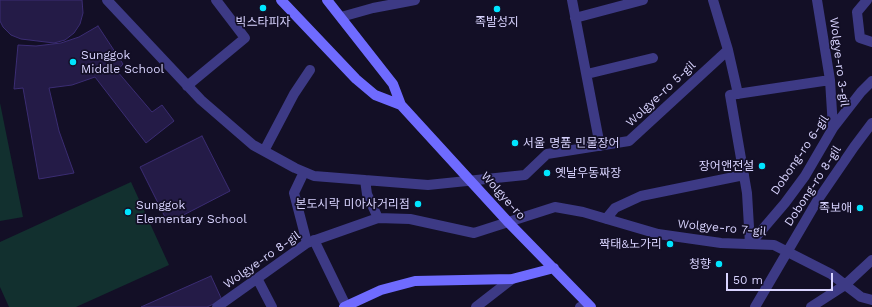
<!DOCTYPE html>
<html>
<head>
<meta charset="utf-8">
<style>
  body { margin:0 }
  #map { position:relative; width:872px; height:307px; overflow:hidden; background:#130f26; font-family:"Work Sans",sans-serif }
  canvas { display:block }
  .scale { position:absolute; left:726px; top:273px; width:107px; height:18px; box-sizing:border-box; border:2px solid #d9d4ff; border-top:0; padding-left:5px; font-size:12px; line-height:14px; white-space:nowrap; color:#d9d4ff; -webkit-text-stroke:3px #130f26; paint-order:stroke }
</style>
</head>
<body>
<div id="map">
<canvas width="872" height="307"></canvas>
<div class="scale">50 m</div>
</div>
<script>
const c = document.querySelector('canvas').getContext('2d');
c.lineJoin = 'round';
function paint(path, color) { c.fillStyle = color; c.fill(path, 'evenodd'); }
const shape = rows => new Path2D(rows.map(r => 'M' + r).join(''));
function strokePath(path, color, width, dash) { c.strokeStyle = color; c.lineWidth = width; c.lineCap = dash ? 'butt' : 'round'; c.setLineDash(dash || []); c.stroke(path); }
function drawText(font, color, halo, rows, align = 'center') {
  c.font = font + ' "Work Sans","Noto Sans KR",sans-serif'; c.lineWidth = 3.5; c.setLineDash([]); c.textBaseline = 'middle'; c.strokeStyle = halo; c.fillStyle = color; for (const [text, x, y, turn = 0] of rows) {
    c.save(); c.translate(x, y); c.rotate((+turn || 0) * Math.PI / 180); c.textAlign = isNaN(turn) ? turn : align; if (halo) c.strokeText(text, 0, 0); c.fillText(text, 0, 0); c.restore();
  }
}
const green = shape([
  [0,103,23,217,0,221],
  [131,182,169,265,76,307,9,307,0,287,0,242]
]);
const building = shape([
  [0,0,82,0,83,13,80,24,74,33,65,40,54,43,21,39,11,35,3,27,0,21,0,0],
  [98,26,123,64,117,71,152,112,162,105,174,121,146,143,95,77,72,85,49,88,59,131,74,173,39,179,23,88,14,89,18,45,36,46,61,43,79,37,98,26],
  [202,136,230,191,168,223,140,167,202,136],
  [211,276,222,300,207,307,141,307,211,276]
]);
const street = shape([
  [107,0,201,100,253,145,295,168,314,176,428,185,525,175,547,154,629,141,728,50],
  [572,0,600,146],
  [713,0,728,50,738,94],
  [817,0,830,80,833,128],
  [867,0,857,12,860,38,872,42],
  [341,17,373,8,415,0],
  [575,18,643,0],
  [587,74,653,58],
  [187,86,245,38,216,0],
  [264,151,294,94,310,70],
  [304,172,294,193,307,243],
  [365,180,367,194,378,218],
  [606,219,615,208,641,196,744,175],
  [314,240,346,306],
  [750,244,747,193,730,95,830,80],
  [750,244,785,203,805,176,833,128,861,92,872,81],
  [258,280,272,307],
  [217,307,307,243,378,218,410,219,474,233,555,207,583,212,658,234,721,243,774,245,831,274,861,297,872,300],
  [476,307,512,279],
  [580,307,587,303],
  [755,307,817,201,854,147,872,123],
  [811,307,845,285,872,260]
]);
const secondary = shape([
  [281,0,356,79,375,95,401,105],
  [327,0,393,84,401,105,509,223,591,307],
  [344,307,381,290,415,281,512,279,554,268]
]);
const markers = [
  [263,8,4,"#00e5ff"],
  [497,9,4,"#00e5ff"],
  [73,62,4,"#00e5ff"],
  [515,143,4,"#00e5ff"],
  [762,166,4,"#00e5ff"],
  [547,173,4,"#00e5ff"],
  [418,204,4,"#00e5ff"],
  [860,208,4,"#00e5ff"],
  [128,212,4,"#00e5ff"],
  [670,244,4,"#00e5ff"],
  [719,264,4,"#00e5ff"]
];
const poiNames = [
  ["빅스타피자",263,22,"center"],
  ["족발성지",497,22,"center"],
  ["Sunggok",81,55,"left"],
  ["Middle School",81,69,"left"],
  ["서울 명품 민물장어",523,143,"left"],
  ["장어앤전설",754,166],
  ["옛날우동짜장",555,173,"left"],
  ["본도시락 미아사거리점",410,204],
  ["Sunggok",136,205,"left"],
  ["Elementary School",136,219,"left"],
  ["족보애",852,208],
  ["짝태&노가리",662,244],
  ["청향",711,264]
];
const streetNames = [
  ["Wolgye-ro 3-gil",839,62,83],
  ["Wolgye-ro 5-gil",661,94,-43],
  ["Dobong-ro 6-gil",800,155,-56],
  ["Dobong-ro 8-gil",813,186,-57],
  ["Wolgye-ro",503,196,48],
  ["Wolgye-ro 7-gil",722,228,5],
  ["Wolgye-ro 8-gil",262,260,-35]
];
paint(green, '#12302f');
paint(building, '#241b47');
strokePath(building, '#3b2d73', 1);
strokePath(street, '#3d3a85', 10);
strokePath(secondary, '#6f6bff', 10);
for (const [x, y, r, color] of markers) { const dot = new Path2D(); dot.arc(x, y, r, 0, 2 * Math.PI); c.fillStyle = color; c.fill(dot); strokePath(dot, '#130f26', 1.5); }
drawText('12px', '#d9d4ff', '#130f26', poiNames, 'right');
drawText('12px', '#d9d4ff', '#130f26', streetNames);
</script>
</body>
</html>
